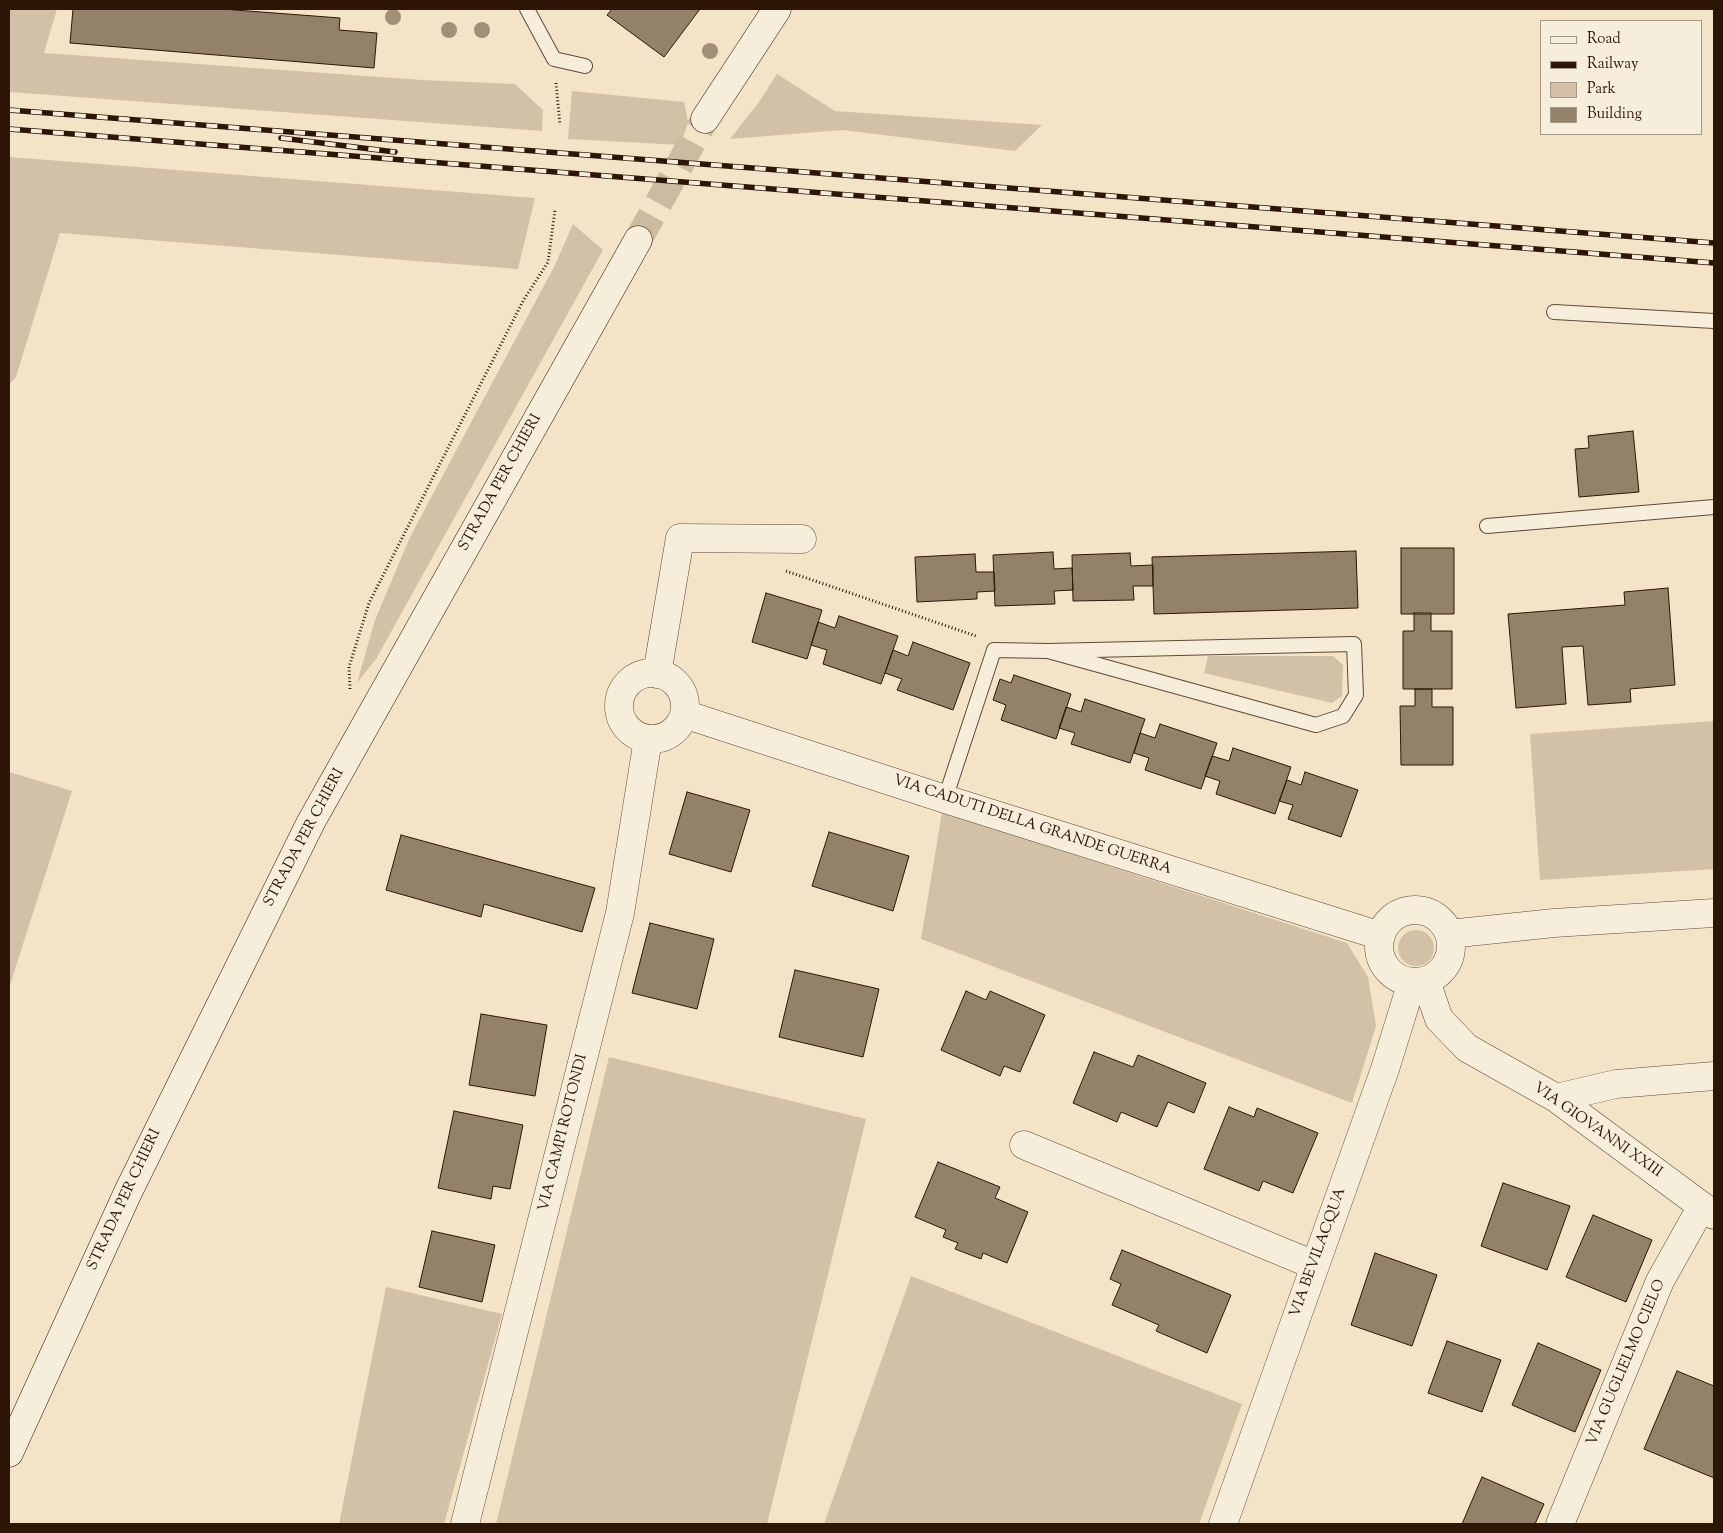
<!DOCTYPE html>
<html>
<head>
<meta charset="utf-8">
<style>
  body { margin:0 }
  #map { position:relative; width:1723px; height:1533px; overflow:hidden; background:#f3e4c7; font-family:"Sorts Mill Goudy",serif }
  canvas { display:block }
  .frame { position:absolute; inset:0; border:10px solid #2e1606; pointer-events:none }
  .legend { position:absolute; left:1540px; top:20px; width:162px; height:115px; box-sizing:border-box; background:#f7eddb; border:1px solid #a79786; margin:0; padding:6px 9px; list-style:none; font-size:15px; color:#2e1606 }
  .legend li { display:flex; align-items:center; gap:10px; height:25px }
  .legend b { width:25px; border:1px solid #a79786 }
</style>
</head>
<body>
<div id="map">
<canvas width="1723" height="1533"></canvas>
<div class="frame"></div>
<ul class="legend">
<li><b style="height:6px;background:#f7eddb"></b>Road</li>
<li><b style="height:6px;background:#2e1606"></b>Railway</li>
<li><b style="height:14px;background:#d2c1a6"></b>Park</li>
<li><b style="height:14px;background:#94816a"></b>Building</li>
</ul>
</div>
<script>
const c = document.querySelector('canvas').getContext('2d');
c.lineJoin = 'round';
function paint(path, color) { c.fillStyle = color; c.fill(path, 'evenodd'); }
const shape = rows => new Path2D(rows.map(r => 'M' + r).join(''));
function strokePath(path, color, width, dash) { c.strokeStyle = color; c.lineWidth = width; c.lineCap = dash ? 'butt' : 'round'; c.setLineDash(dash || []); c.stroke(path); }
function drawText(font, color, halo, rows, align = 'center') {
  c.font = font + ' "Sorts Mill Goudy",serif'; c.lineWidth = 4; c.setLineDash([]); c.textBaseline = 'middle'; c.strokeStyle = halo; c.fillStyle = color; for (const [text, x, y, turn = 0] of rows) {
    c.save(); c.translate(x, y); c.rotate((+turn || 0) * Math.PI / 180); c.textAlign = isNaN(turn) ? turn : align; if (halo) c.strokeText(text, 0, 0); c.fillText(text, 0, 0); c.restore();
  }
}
const green = shape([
  [9,9,57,9,44,53,422,80,515,84,543,110,542,131,9,92],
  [777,74,835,111,1042,125,1015,151,842,130,730,139,759,102],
  [572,91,684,102,688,122,681,145,568,139],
  [9,157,535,198,518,269,60,233,16,377,9,385],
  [573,224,603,250,376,659,357,683,375,620,410,537,555,265],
  [1208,656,1333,656,1343,665,1342,696,1332,703,1204,673],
  [1714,721,1714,869,1540,880,1530,734],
  [9,772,72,791,9,988],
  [942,812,1347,943,1368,977,1376,1026,1352,1103,921,939],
  '1398 948a18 18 0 1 1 36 0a18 18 0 1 1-36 0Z',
  [609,1057,866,1119,767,1524,496,1524],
  [911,1276,1242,1404,1199,1524,824,1524],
  [386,1287,502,1314,444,1524,339,1524]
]);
const building = shape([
  [73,9,222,9,340,18,339,30,377,33,374,68,70,43,73,9],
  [612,9,700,9,664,57,607,15,612,9],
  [1633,431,1639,492,1579,497,1575,449,1589,448,1588,436,1633,431],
  [1401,548,1454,548,1454,614,1401,614,1401,548],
  [1356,551,1358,608,1154,614,1152,557,1356,551],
  [1053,552,1054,569,1072,568,1073,590,1054,591,1055,604,995,606,993,555,1053,552],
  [1130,553,1131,566,1153,565,1153,586,1133,586,1134,600,1073,601,1072,555,1130,553],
  [975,554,976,572,994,572,995,591,977,592,977,599,917,602,915,557,975,554],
  [1668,588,1675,685,1630,689,1631,702,1588,705,1583,646,1562,647,1566,704,1516,708,1508,614,1625,605,1624,592,1668,588],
  [766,593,822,610,807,659,752,642,766,593],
  [1414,613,1431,613,1431,631,1452,631,1452,689,1403,689,1403,631,1414,631,1414,613],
  [839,616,898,636,881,684,823,664,827,650,811,645,818,622,835,628,839,616],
  [913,642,970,663,953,710,897,690,902,679,885,673,893,650,908,656,913,642],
  [1014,675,1071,694,1056,739,1001,720,1006,705,993,700,1000,679,1011,683,1014,675],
  [1415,689,1432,689,1432,707,1453,707,1453,765,1401,765,1400,706,1415,706,1415,689],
  [1085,699,1145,719,1130,763,1071,744,1075,733,1059,728,1066,707,1081,712,1085,699],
  [1160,724,1217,743,1201,789,1145,770,1149,758,1134,753,1140,733,1155,738,1160,724],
  [1233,748,1291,767,1275,814,1216,794,1220,781,1205,776,1212,756,1229,761,1233,748],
  [1305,772,1358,790,1341,837,1288,819,1293,805,1279,801,1287,780,1301,785,1305,772],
  [687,792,750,810,731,872,669,854,687,792],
  [829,832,909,856,893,911,812,886,829,832],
  [401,835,595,888,582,932,484,904,481,917,386,890,401,835],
  [650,923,714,939,697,1009,632,993,650,923],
  [795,970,879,989,863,1057,779,1037,795,970],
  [966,991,986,1000,990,991,1045,1015,1020,1072,1004,1066,1000,1076,941,1050,966,991],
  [481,1014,547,1025,535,1096,469,1085,481,1014],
  [1094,1052,1133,1067,1138,1055,1206,1083,1194,1113,1168,1102,1157,1127,1121,1112,1117,1122,1073,1103,1094,1052],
  [1229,1107,1254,1117,1257,1108,1318,1133,1293,1193,1263,1181,1259,1191,1204,1169,1229,1107],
  [454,1111,523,1125,510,1189,493,1186,491,1199,438,1188,454,1111],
  [938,1162,1000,1187,995,1198,1028,1212,1007,1263,983,1253,981,1259,955,1249,958,1243,943,1237,946,1230,915,1217,938,1162],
  [1503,1183,1570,1206,1547,1270,1481,1246,1503,1183],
  [1593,1215,1652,1240,1626,1302,1566,1277,1593,1215],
  [432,1231,495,1245,482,1302,419,1287,432,1231],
  [1122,1250,1231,1295,1207,1353,1156,1331,1159,1325,1112,1305,1121,1284,1110,1279,1122,1250],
  [1375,1253,1437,1275,1412,1346,1351,1325,1375,1253],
  [1447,1341,1501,1360,1482,1412,1428,1393,1447,1341],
  [1538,1343,1601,1370,1575,1432,1512,1405,1538,1343],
  [1677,1371,1714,1386,1714,1478,1644,1449,1677,1371],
  [1482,1477,1544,1504,1535,1524,1462,1524,1482,1477]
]);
const secondaryTunnel = shape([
  [638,240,705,119]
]);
const path = shape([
  [556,83,560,125],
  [786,571,976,636],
  [350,689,349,667,369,603,523,301,548,262,555,210]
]);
const service = shape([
  [527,9,554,59,585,66],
  [1554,312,1714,321],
  [1487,526,1714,507],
  [945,799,994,650,1048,651,1316,725,1343,716,1356,695,1354,644,1048,651]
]);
const minor = shape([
  '619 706a33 33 0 1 1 66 0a33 33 0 1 1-66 0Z',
  [657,674,680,538,802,539],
  [684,714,945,799,1381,936],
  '1379 946a36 36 0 1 1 72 0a36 36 0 1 1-72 0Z',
  [1449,934,1554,923,1714,913],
  [1426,981,1439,1019,1467,1048,1556,1098,1714,1215],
  [1556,1098,1616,1084,1714,1076],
  [1024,1145,1314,1265],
  [465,1524,620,913,648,739],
  [1223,1524,1385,1069,1412,982],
  [1560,1524,1660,1281,1702,1206]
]);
const secondary = shape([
  [705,119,777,9],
  [9,1453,129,1190,311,822,638,240]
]);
const rail = shape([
  [9,110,1714,243],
  [9,129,1714,263],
  [281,138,395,152]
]);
const trees = [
  [393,17],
  [449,30],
  [482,30],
  [710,51]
];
const streetNames = [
  ["STRADA PER CHIERI",501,483,-61],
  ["VIA CADUTI DELLA GRANDE GUERRA",1032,826,18],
  ["STRADA PER CHIERI",305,838,-62],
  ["VIA GIOVANNI XXIII",1597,1131,35],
  ["VIA CAMPI ROTONDI",564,1133,-76],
  ["STRADA PER CHIERI",125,1200,-65],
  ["VIA BEVILACQUA",1319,1253,-70],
  ["VIA GUGLIELMO CIELO",1627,1363,-67]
];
paint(green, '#d2c1a6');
paint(building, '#94816a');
strokePath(building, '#2e1606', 1);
strokePath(secondaryTunnel, '#ccbba0', 28, [28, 14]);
strokePath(service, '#5f4a36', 16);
strokePath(minor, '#5f4a36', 29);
strokePath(secondary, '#2e1606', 29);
strokePath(path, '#2e1606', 3, [1, 2.5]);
strokePath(service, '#f7eddb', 14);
strokePath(minor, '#f7eddb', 28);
strokePath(secondary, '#f7eddb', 28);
strokePath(rail, '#2e1606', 5.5);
strokePath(rail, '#f7eddb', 4, [11]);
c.fillStyle = '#a28f77';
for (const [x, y] of trees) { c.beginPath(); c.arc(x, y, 8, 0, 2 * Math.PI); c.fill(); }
drawText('15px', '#2e1606', '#f7eddb', streetNames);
</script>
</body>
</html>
